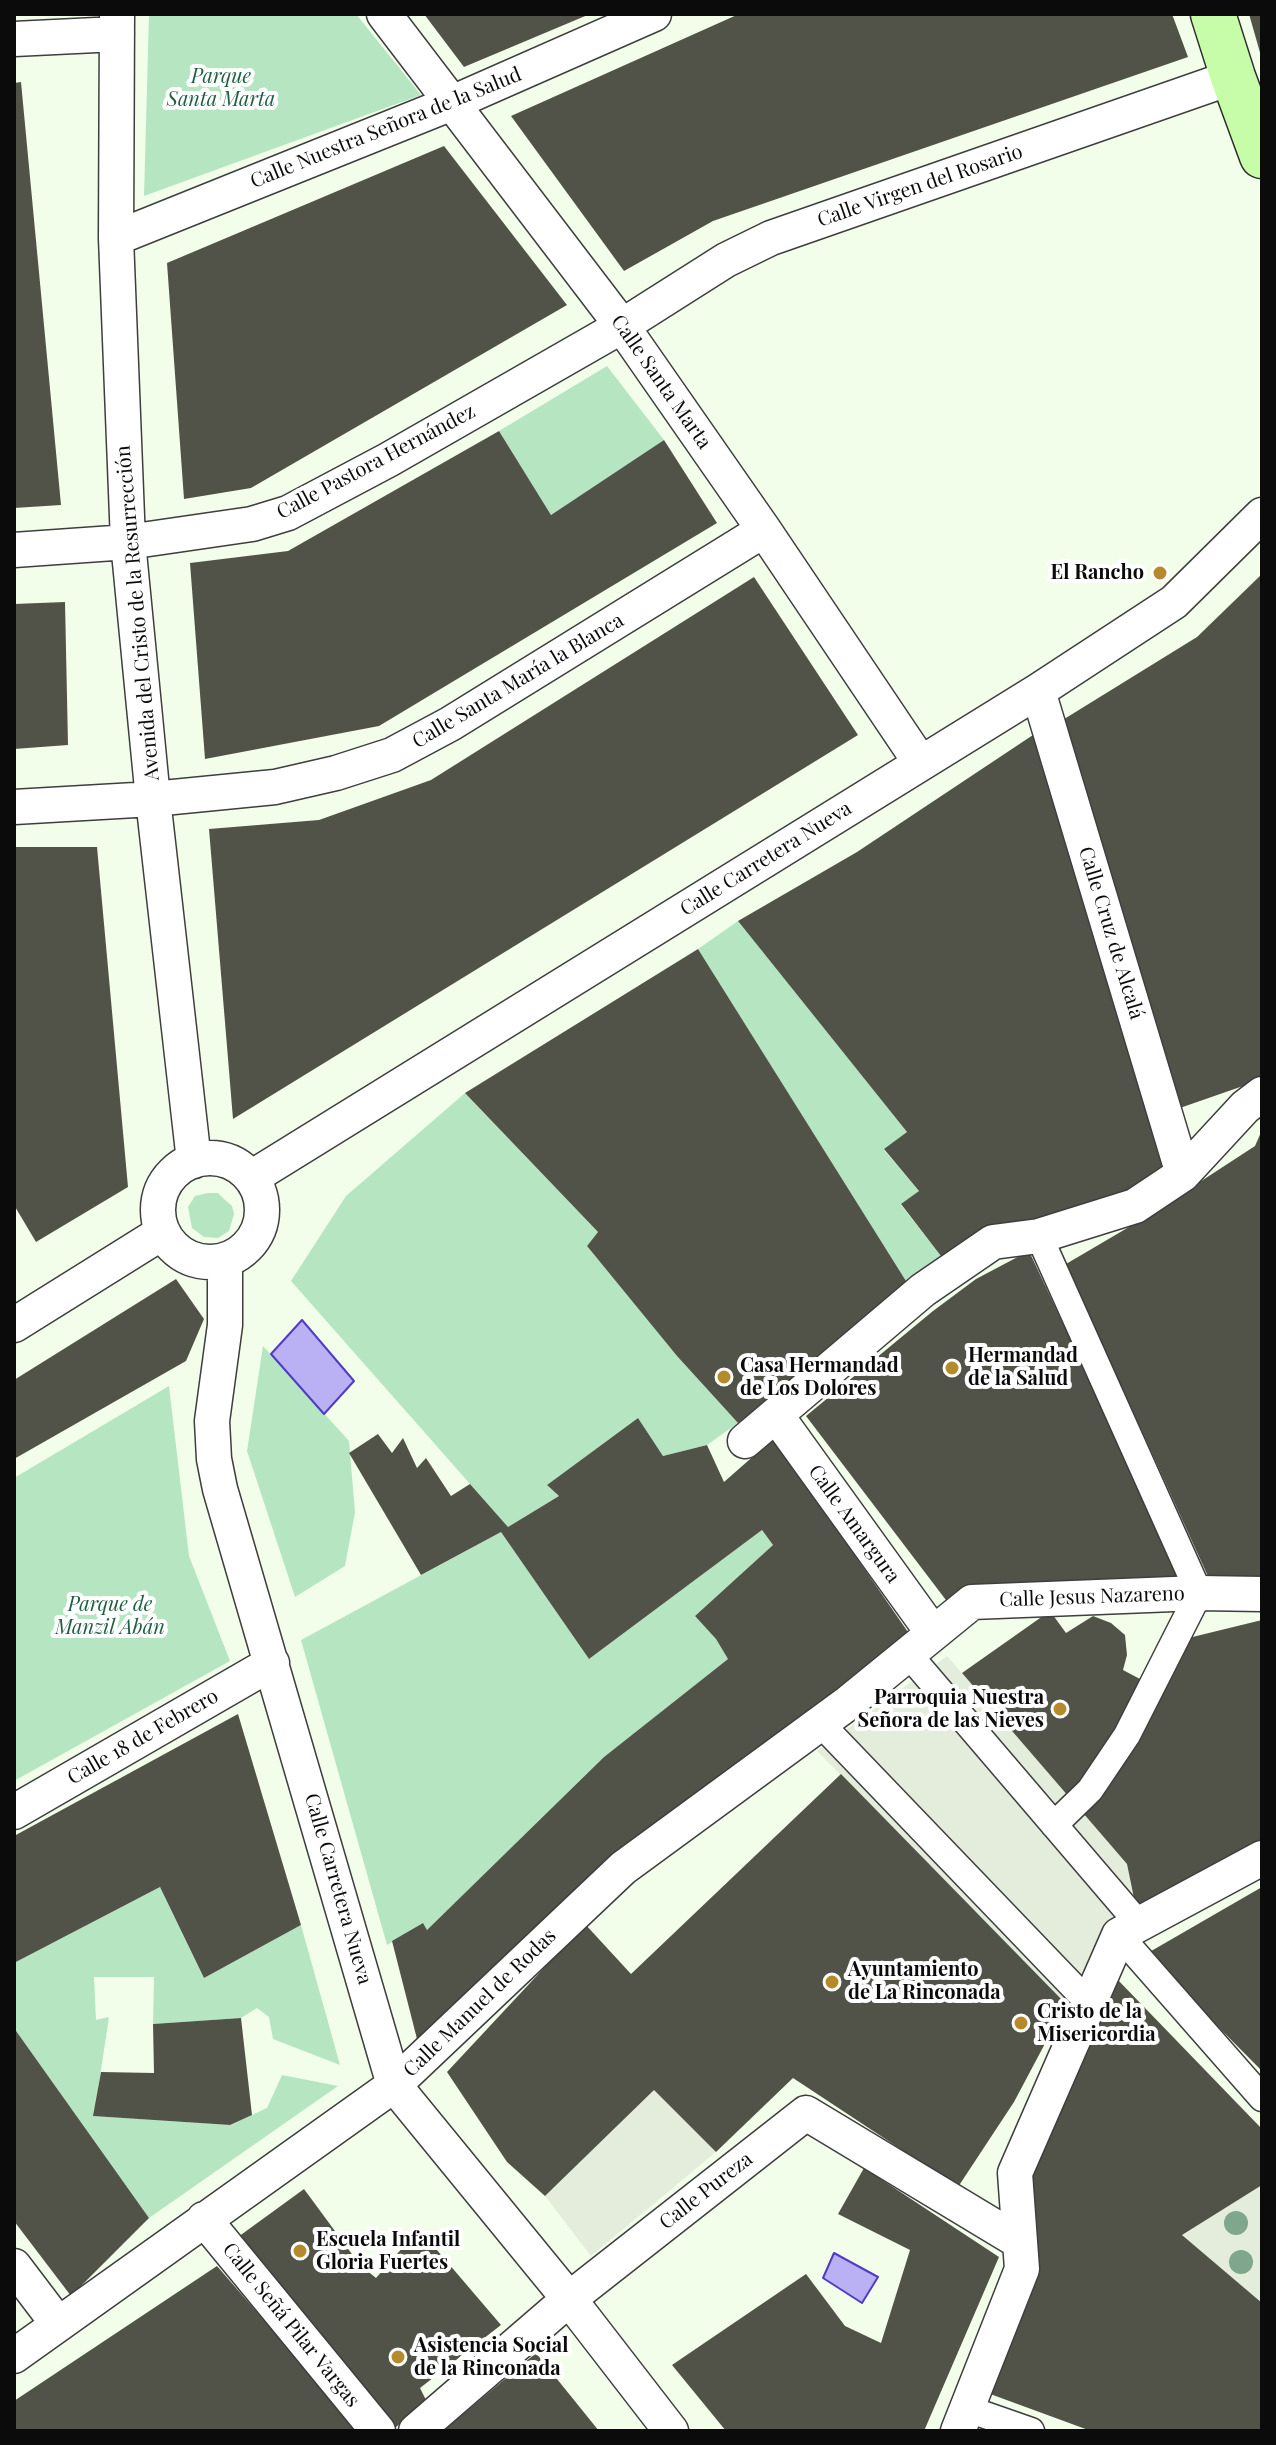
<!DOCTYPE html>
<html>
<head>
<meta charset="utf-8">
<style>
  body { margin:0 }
  #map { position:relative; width:1276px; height:2445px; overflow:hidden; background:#f3feea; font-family:"Playfair Display",serif }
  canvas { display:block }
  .frame { position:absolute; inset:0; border:16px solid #0b0b0b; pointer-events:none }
</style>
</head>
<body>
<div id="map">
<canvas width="1276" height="2445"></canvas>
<div class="frame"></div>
</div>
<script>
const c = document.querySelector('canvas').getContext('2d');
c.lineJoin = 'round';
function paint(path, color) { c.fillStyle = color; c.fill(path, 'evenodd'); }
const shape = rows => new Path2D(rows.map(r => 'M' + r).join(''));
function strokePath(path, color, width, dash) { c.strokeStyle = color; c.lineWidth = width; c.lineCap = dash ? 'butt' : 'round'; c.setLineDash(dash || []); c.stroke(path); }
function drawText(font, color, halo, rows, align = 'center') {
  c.font = font + ' "Playfair Display",serif'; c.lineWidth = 8; c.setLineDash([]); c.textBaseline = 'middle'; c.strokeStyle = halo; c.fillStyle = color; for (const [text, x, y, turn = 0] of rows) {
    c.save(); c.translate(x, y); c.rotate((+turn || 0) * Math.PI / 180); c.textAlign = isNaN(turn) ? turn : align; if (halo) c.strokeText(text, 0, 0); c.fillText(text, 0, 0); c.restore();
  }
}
const green = shape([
  [149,14,356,14,421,95,144,196],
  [607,366,664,440,551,515,499,431],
  [738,921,907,1132,884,1150,919,1191,901,1205,944,1260,911,1289,698,949],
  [465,1093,598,1232,587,1246,677,1356,738,1423,707,1445,663,1456,638,1418,547,1485,559,1496,508,1527,291,1281,346,1196],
  [208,1193,218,1193,224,1199,232,1206,234,1214,229,1231,218,1238,204,1237,192,1228,190,1218,188,1207,195,1196],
  [263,1346,349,1441,355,1512,345,1566,295,1597,247,1451],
  [169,1386,189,1556,230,1661,14,1781,14,1478],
  [762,1530,773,1545,695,1616,716,1639,728,1659,604,1757,427,1930,423,1923,387,1945,301,1640,501,1532,589,1659],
  [160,1887,204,1978,301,1925,340,2065,273,2039,269,2017,257,2008,241,2018,153,2024,154,1977,94,1977,96,2020,109,2017,94,2116,230,2125,267,2108,282,2075,338,2086,149,2218,14,2028,14,1963]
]);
const plaza = shape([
  [947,1656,1127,1864,1135,1903,1066,2004,817,1751],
  [654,2090,716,2152,591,2256,545,2196],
  [1262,2185,1262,2303,1182,2235]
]);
const water = shape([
  [302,1320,354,1381,324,1414,271,1354,302,1320],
  [834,2253,878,2277,862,2303,823,2278,834,2253]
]);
const building = shape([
  [424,14,590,14,464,67],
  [739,14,1172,14,1188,57,713,221,624,271,511,116],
  [1249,14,1262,14,1262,56,1261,56],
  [21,82,61,505,14,508,14,83],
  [444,146,567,305,251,488,184,499,167,263],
  [499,431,551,515,664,440,717,523,379,726,205,759,190,563,288,551],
  [1262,574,1262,1076,1246,1085,1177,1109,1061,721,1197,637],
  [754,577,858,735,233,1119,209,829,319,820,431,780],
  [65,602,68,745,14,749,14,604],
  [1033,735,1167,1170,1111,1205,944,1260,901,1204,919,1191,884,1149,907,1132,738,921,857,852],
  [14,847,97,847,128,1187,36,1242,14,1205],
  [698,949,911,1289,738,1423,677,1356,587,1246,598,1232,465,1093],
  [1262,1130,1262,1582,1211,1583,1066,1264,1146,1217,1255,1146],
  [1029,1251,1185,1585,952,1608,806,1416,933,1311,976,1279],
  [176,1279,204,1319,186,1361,14,1459,14,1380],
  [638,1418,663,1456,707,1445,724,1482,774,1438,910,1635,599,1878,417,2039,392,1941,423,1923,427,1930,604,1757,728,1659,716,1639,695,1616,773,1545,762,1530,589,1659,501,1532,421,1575,349,1453,378,1434,392,1453,403,1438,417,1468,426,1458,451,1496,470,1484,508,1527,559,1496,547,1485],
  [1050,1611,1066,1633,1093,1616,1111,1623,1125,1635,1127,1655,1123,1670,1140,1679,1116,1738,1069,1797,962,1673],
  [1262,1620,1262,1843,1143,1908,1135,1903,1127,1864,1083,1813,1172,1642],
  [238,1714,301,1925,204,1978,160,1887,14,1963,14,1836],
  [841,1774,1066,2004,1014,2102,958,2187,793,2078,716,2152,654,2090,545,2196,507,2162,447,2072,585,1924,631,1974],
  [1262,1887,1262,2071,1146,1954],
  [1117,1979,1262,2129,1262,2185,1182,2235,1262,2303,1262,2431,1091,2431,982,2391,1024,2165],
  [241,2018,252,2115,230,2125,93,2116,101,2072,154,2073,153,2024],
  [14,2028,149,2218,71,2296,14,2221],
  [864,2168,999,2257,924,2431,726,2431,672,2365,806,2274,845,2326,881,2343,910,2250,838,2214],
  [304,2189,360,2265,376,2278,419,2229,501,2325,420,2388,426,2400,395,2428,238,2237],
  [217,2266,360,2431,14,2431,14,2401],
  [536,2353,599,2431,443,2431]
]);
const pedestrian = shape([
  [1039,1236,1199,1593,1127,1735,1090,1790,1054,1825],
  [909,1655,1139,1924],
  [820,1723,1089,2003],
  [1119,1935,1262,2098],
  [968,2409,1031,2431]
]);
const minor = shape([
  [117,14,116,238,128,542,153,799,194,1161],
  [384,14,622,326,764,530,920,762],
  [14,39,117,34],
  [116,238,452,103,654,14],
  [14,550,128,542,252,524,288,513,388,460,622,326,726,260,771,238,1233,77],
  [1038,691,1183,1174],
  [14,807,153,799,275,787,336,773,392,755,450,724,764,530],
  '158 1210a52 52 0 1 1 104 0a52 52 0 1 1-104 0Z',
  [251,1178,1038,691,1174,602,1262,515],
  [225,1260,225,1325,212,1421,214,1459,220,1489,394,2085,569,2299,671,2431],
  [14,1325,163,1232],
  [776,1415,933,1633],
  [745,1441,923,1290,993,1242,1039,1236,1135,1206,1183,1174,1245,1107,1262,1094],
  [14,1812,272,1663],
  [204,2219,378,2431],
  [14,2266,58,2324],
  [14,2356,394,2085,623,1868,848,1703,972,1602,1199,1593,1262,1594],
  [416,2431,569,2299,806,2113,1020,2242],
  [958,2431,1022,2269,1015,2173,1119,1935,1262,1858]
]);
const secondary = shape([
  [1213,14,1233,77,1262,156]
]);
const trees = [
  [1236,2223],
  [1241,2262]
];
const markers = [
  [1160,573,8,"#b58a2a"],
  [952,1368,8,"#b58a2a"],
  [724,1377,8,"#b58a2a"],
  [1060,1709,8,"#b58a2a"],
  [832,1982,8,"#b58a2a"],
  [1021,2023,8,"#b58a2a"],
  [300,2251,8,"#b58a2a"],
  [398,2357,8,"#b58a2a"]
];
const parkNames = [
  ["Parque",221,77],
  ["Santa Marta",221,100],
  ["Parque de",110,1605],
  ["Manzil Abán",110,1628]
];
const streetNames = [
  ["Calle Nuestra Señora de la Salud",386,128,-22],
  ["Calle Virgen del Rosario",920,186,-19],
  ["Calle Santa Marta",661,382,55],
  ["Calle Pastora Hernández",376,462,-28],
  ["Avenida del Cristo de la Resurrección",138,613,-95],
  ["Calle Santa María la Blanca",518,681,-31],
  ["Calle Carretera Nueva",766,859,-32],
  ["Calle Cruz de Alcalá",1111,933,73],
  ["Calle Amargura",854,1524,54],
  ["Calle Jesus Nazareno",1092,1597,-2],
  ["Calle 18 de Febrero",143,1737,-30],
  ["Calle Carretera Nueva",338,1889,74],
  ["Calle Manuel de Rodas",480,2003,-44],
  ["Calle Pureza",706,2191,-38],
  ["Calle Señá Pilar Vargas",291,2325,51]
];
const poiNames = [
  ["El Rancho",1144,573,"right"],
  ["Hermandad",968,1356],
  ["de la Salud",968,1379],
  ["Casa Hermandad",740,1366],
  ["de Los Dolores",740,1389],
  ["Parroquia Nuestra",1044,1698,"right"],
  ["Señora de las Nieves",1044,1721,"right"],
  ["Ayuntamiento",848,1970],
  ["de La Rinconada",848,1993],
  ["Cristo de la",1037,2012],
  ["Misericordia",1037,2035],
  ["Escuela Infantil",316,2240],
  ["Gloria Fuertes",316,2263],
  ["Asistencia Social",414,2346],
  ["de la Rinconada",414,2369]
];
paint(green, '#b6e6c1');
paint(plaza, '#e4eddb');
paint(water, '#b9b1f3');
strokePath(water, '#4f3bc7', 2);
paint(building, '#525348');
strokePath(pedestrian, '#3e3e3e', 29);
strokePath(minor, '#3e3e3e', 37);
strokePath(secondary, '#2d2d2d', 47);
strokePath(pedestrian, '#fff', 26);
strokePath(minor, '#fff', 34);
strokePath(secondary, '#c7fca8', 44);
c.fillStyle = '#7ea78d';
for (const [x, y] of trees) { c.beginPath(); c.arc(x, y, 12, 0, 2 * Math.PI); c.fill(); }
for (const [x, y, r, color] of markers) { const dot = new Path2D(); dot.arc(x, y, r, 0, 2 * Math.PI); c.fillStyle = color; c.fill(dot); strokePath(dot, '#fff', 3); }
drawText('italic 20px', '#1f5f41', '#fff', parkNames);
drawText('20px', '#0b0b0b', '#fff', streetNames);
drawText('bold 20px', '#0b0b0b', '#fff', poiNames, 'left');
</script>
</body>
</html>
